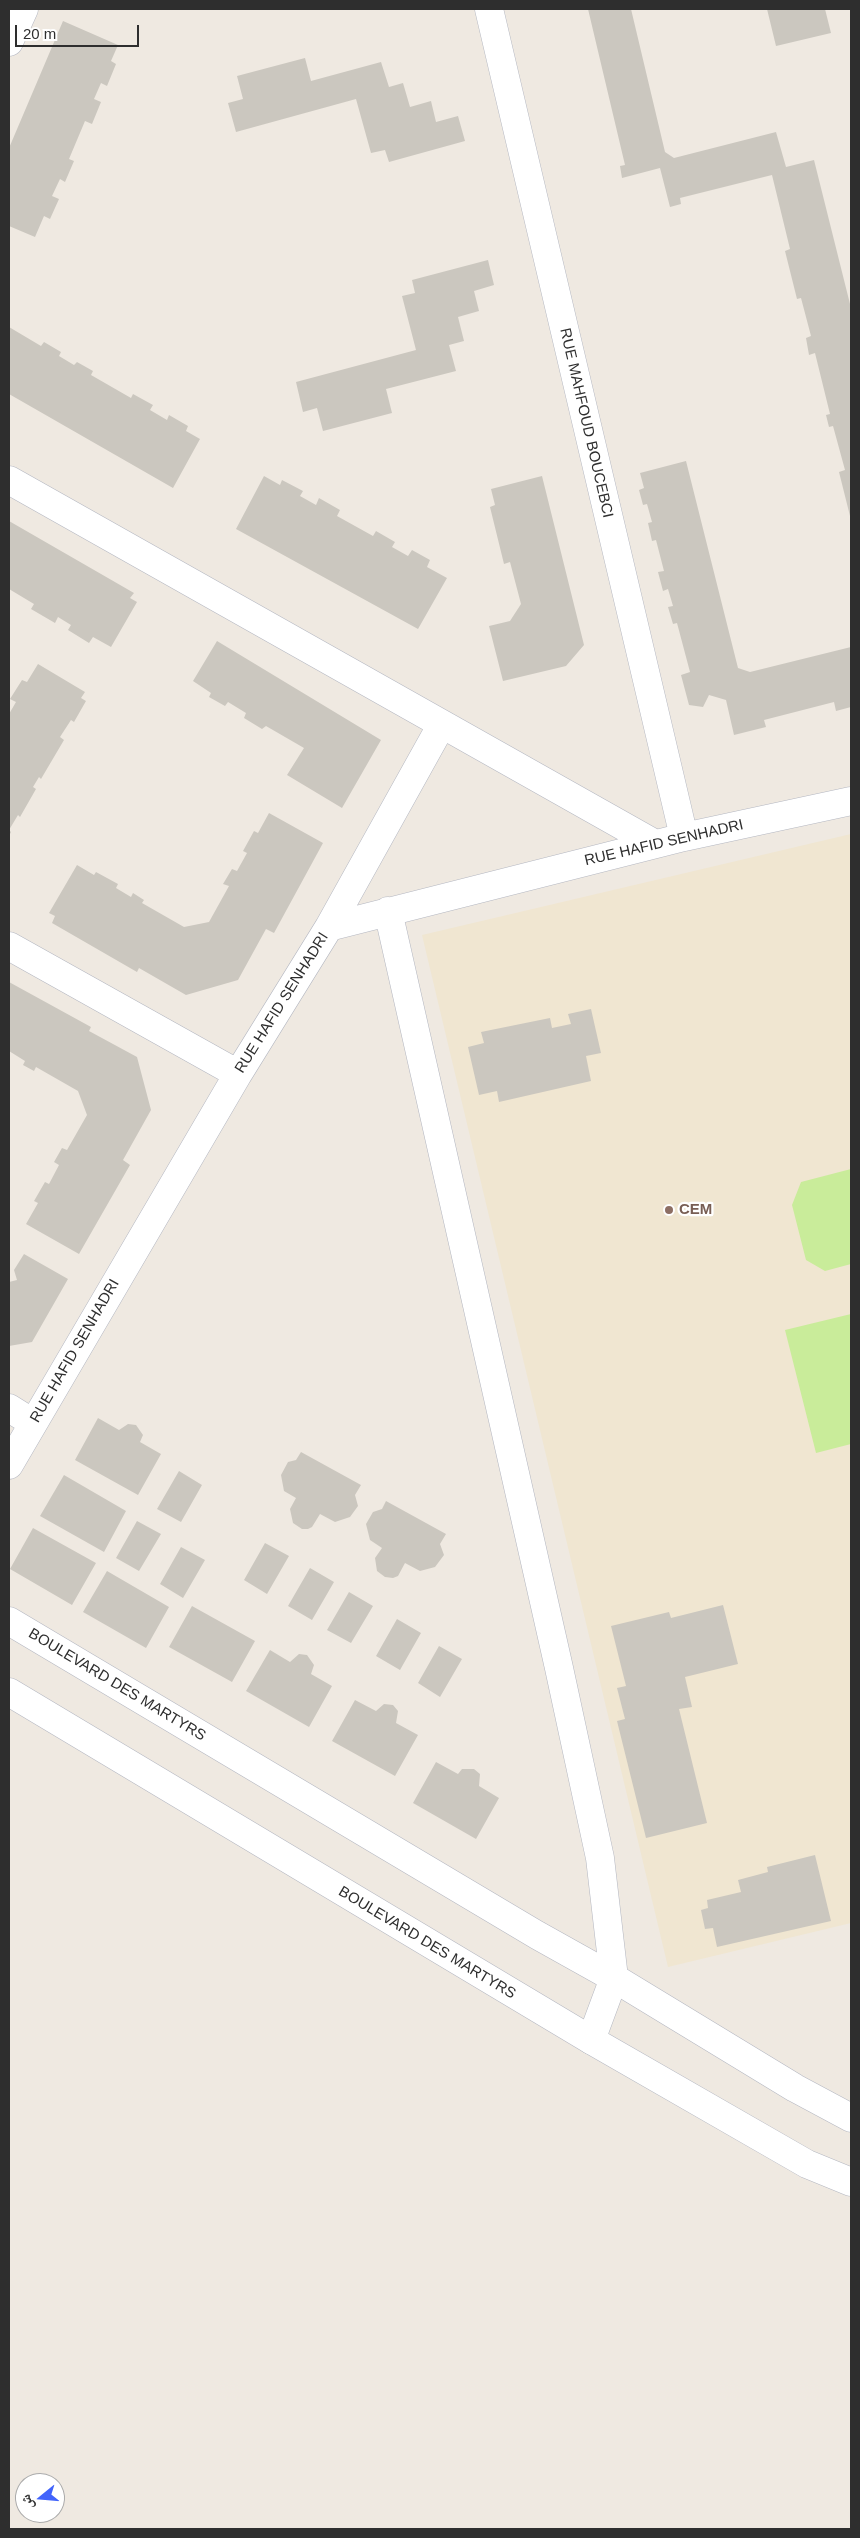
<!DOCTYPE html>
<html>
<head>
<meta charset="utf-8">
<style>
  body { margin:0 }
  #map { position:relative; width:860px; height:2538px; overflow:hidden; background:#efe9e1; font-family:Arial,"Noto Naskh Arabic",sans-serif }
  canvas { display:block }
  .frame { position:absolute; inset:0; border:10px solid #2e2e2e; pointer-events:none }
  .north { position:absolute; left:15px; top:2473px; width:50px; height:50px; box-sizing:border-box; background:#fff; border:1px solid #ababab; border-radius:50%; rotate:253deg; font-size:14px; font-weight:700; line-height:20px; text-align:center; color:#2e2e2e }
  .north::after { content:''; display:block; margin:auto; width:18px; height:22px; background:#4264fb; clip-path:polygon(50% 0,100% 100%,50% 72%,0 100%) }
  .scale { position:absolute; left:15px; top:25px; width:124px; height:22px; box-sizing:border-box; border:2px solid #2e2e2e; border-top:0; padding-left:6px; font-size:15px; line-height:18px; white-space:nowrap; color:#2e2e2e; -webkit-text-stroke:4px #fff; paint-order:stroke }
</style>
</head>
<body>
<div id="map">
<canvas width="860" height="2538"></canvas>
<div class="frame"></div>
<div class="north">ش</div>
<div class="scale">20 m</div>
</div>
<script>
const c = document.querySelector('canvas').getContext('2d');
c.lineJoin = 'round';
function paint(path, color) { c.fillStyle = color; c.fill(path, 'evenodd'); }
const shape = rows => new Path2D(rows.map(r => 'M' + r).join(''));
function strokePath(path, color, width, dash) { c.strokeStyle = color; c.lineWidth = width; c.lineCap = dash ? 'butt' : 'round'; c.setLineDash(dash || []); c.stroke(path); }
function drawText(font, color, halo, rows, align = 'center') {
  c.font = font + ' Arial,sans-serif'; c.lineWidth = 4.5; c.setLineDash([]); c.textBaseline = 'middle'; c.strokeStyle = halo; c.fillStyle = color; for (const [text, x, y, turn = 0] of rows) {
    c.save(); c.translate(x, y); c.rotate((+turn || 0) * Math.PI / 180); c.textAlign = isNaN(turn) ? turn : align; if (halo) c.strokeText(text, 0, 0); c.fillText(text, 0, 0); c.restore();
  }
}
const education = shape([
  [851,834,851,1923,668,1967,422,935]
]);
const pitch = shape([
  [851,1169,851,1264,825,1271,806,1260,792,1205,801,1182],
  [851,1314,851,1444,816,1453,785,1330]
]);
const building = shape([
  [588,9,631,9,665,152,674,158,776,132,786,167,814,160,851,308,851,520,839,472,845,470,833,426,829,427,826,415,830,414,815,353,809,355,806,338,811,336,801,298,797,299,785,251,790,249,772,175,680,198,681,204,670,207,660,168,622,178,620,166,625,165],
  [767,9,825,9,831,33,776,46],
  [63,21,118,45,111,61,116,64,107,86,101,83,94,99,101,102,92,124,85,121,69,159,74,161,65,182,60,179,52,196,59,199,50,219,44,216,35,237,9,226,9,148],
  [305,58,311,81,381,62,389,87,403,83,410,107,431,101,436,122,458,116,465,141,389,162,385,150,371,153,356,99,236,132,228,103,243,99,237,76],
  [488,260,494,285,474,291,479,311,458,317,464,341,449,345,456,371,386,389,392,413,323,431,317,408,303,412,296,382,416,350,402,296,415,293,412,280],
  [9,327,41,346,44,342,61,352,59,356,74,365,77,362,93,371,91,375,131,398,133,394,153,405,150,410,167,420,169,415,188,426,186,431,200,439,173,488,9,394],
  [686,461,738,668,750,672,851,647,851,707,836,711,834,702,764,720,766,727,734,735,726,700,709,695,703,707,689,705,681,675,690,672,677,623,673,624,668,607,673,606,668,589,663,591,658,572,664,571,656,540,652,541,648,523,652,522,647,504,643,505,639,490,644,488,640,473],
  [264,476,280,485,282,480,303,491,300,496,316,505,319,498,340,510,337,516,373,536,376,531,395,542,392,547,408,556,412,550,430,560,427,567,447,578,418,629,236,529],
  [542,476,584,645,566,666,503,681,489,626,510,621,521,604,510,562,504,564,490,507,495,505,491,489],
  [9,521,134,593,130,598,137,602,111,647,93,637,89,643,68,630,71,625,58,617,55,623,31,609,34,604,9,589],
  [217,641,381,740,342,808,287,775,304,748,266,726,262,729,244,718,246,713,228,702,225,706,209,697,211,693,193,681],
  [38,664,85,692,81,698,86,701,74,722,71,720,60,737,64,740,41,779,39,777,33,787,36,789,20,817,18,815,9,830,11,832,9,836,9,714,16,702,10,699,22,680,27,682],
  [269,813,323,843,274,933,266,929,238,980,186,995,139,968,137,972,52,923,55,916,49,913,77,865,94,875,96,872,118,884,116,888,131,897,133,893,144,900,142,903,184,927,209,922,229,886,223,884,232,869,237,871,247,853,243,851,254,831,258,833],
  [9,982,91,1027,89,1031,137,1057,151,1110,123,1160,130,1165,79,1254,26,1224,38,1203,34,1201,45,1182,49,1184,59,1165,54,1162,62,1148,67,1150,87,1115,78,1091,36,1067,34,1071,23,1065,25,1061,9,1051],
  [591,1009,601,1053,586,1056,591,1081,499,1102,497,1091,479,1095,468,1047,484,1043,481,1032,550,1018,552,1028,571,1024,568,1014],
  [24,1254,68,1279,32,1342,9,1346,9,1282,17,1280,14,1270],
  [98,1418,119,1430,128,1424,136,1425,143,1435,140,1442,161,1454,138,1495,75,1460],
  [301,1452,361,1485,355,1495,358,1506,350,1517,335,1522,320,1514,312,1527,308,1529,302,1529,293,1523,290,1509,296,1498,284,1491,281,1475,288,1462,296,1460],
  [179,1471,202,1485,181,1522,157,1509],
  [64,1475,126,1511,104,1552,40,1516],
  [386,1501,446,1534,440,1544,444,1555,435,1567,420,1571,405,1563,398,1576,393,1578,385,1577,377,1571,375,1558,382,1548,370,1540,366,1524,373,1512,382,1509],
  [137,1521,161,1534,139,1571,116,1558],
  [33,1528,96,1563,72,1605,10,1569],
  [265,1543,289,1556,267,1594,244,1580],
  [181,1547,205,1560,183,1598,160,1584],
  [310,1568,334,1582,312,1620,288,1606],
  [107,1571,169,1607,146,1648,83,1612],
  [349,1592,373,1606,351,1643,327,1630],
  [723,1605,738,1664,685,1677,692,1707,679,1709,707,1823,646,1838,617,1721,625,1719,617,1688,626,1686,611,1626,669,1612,671,1618],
  [192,1606,255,1641,232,1682,169,1647],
  [397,1619,421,1633,400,1670,376,1656],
  [439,1646,462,1659,440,1697,418,1683],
  [270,1650,290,1662,299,1654,307,1655,314,1665,311,1674,332,1686,309,1727,246,1691],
  [355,1700,376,1711,384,1704,393,1705,398,1711,396,1723,418,1735,395,1776,332,1741],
  [436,1762,458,1774,462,1769,474,1769,480,1774,479,1786,499,1798,476,1839,413,1803],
  [815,1855,831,1921,717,1947,713,1928,705,1929,701,1910,708,1908,707,1900,741,1892,738,1880,768,1872,767,1867]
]);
const street = shape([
  [489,9,684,837],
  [9,42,24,9],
  [9,480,442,724,329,927],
  [442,724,655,844],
  [388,911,559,1668,600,1858,614,1978,591,2040],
  [9,946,238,1074],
  [9,1408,33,1423],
  [9,1465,238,1074,329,927,684,837,851,801]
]);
const secondary = shape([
  [9,1621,537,1935,614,1978,795,2088,851,2118],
  [9,1692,591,2040,807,2164,851,2182]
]);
const markers = [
  [669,1210,5,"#8d6e63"]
];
const streetNames = [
  ["RUE MAHFOUD BOUCEBCI",586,423,77],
  ["RUE HAFID SENHADRI",664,843,-13],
  ["RUE HAFID SENHADRI",282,1003,-58],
  ["RUE HAFID SENHADRI",75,1351,-60],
  ["BOULEVARD DES MARTYRS",117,1685,31],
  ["BOULEVARD DES MARTYRS",427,1943,31]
];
const educationNames = [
  ["CEM",679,1210]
];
paint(education, '#f0e6d1');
paint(pitch, '#c9ec9a');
paint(building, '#cbc7bf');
strokePath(street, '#b4b7c1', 29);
strokePath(secondary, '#b4b7c1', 29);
strokePath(street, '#fff', 28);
strokePath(secondary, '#fff', 28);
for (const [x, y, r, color] of markers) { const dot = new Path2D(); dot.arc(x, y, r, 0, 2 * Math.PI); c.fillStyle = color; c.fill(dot); strokePath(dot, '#fff', 2); }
drawText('15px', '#2e2e2e', '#fff', streetNames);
drawText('bold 15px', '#785e54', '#fff', educationNames, 'left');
</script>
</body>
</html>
